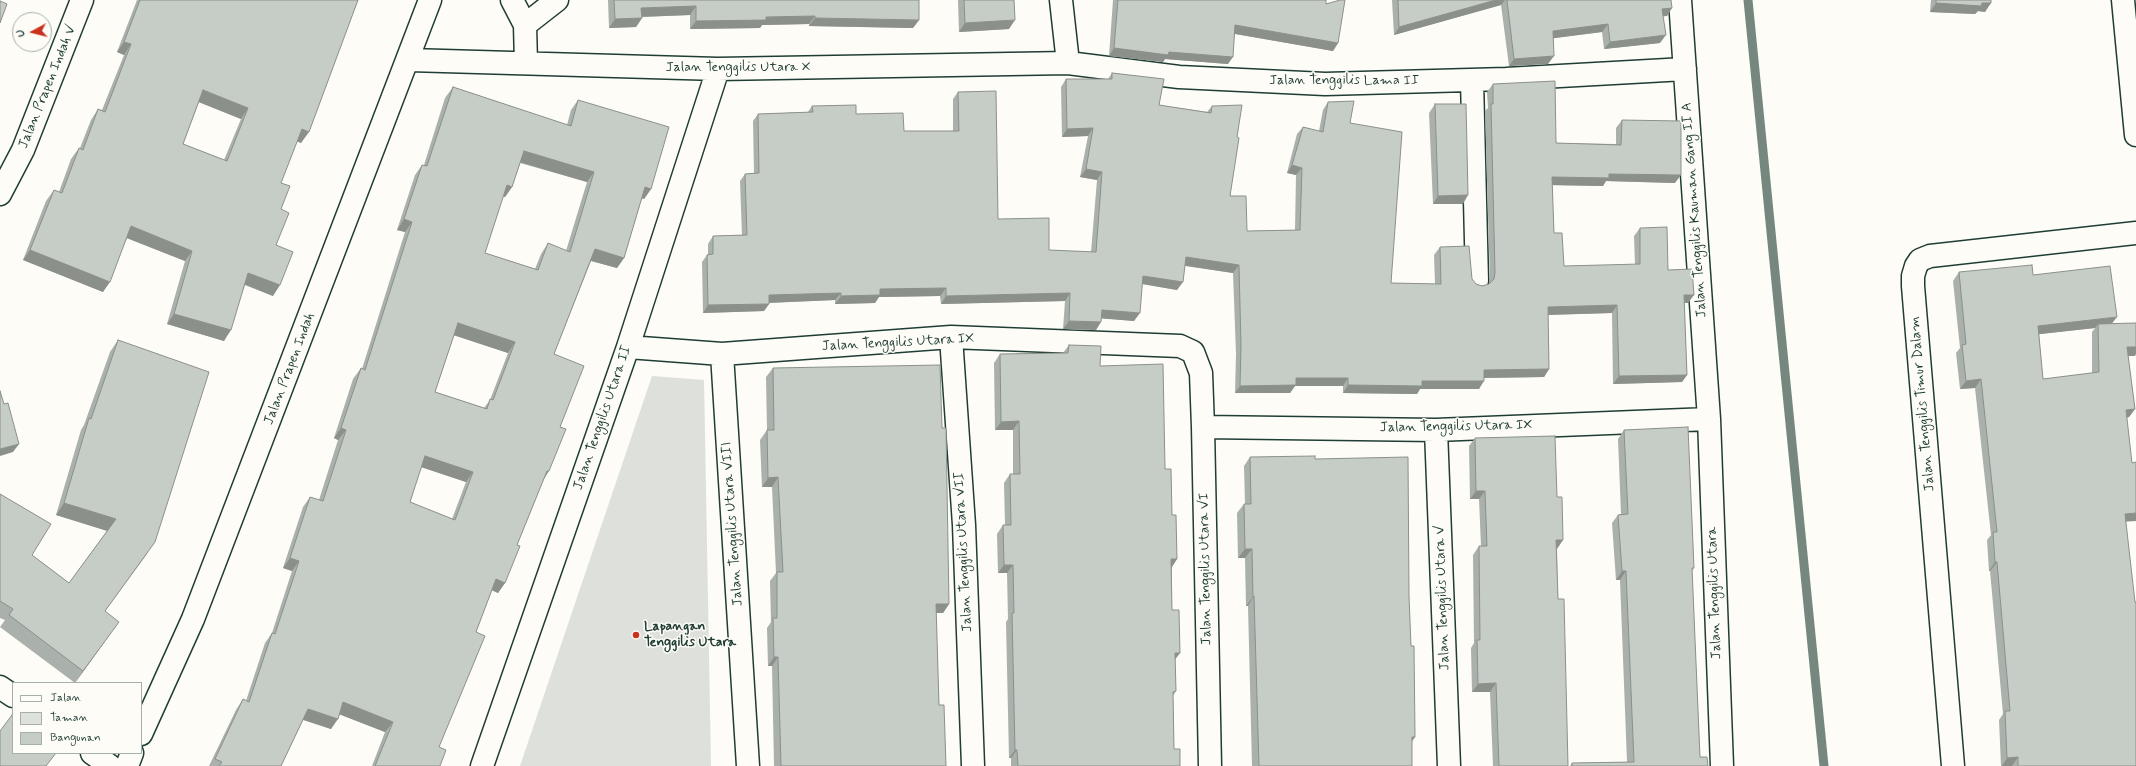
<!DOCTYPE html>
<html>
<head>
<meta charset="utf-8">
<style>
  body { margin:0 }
  #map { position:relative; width:2136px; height:766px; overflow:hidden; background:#fdfcf7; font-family:Mynerve,sans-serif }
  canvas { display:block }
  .legend { position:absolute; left:12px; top:682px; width:130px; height:72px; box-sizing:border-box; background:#fdfcf7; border:1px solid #a4b0a9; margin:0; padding:5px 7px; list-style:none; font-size:12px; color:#1f3d34 }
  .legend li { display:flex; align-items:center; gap:8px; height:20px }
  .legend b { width:20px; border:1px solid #a4b0a9 }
  .north { position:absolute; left:12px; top:12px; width:40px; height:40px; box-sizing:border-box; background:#fdfcf7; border:1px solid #a4b0a9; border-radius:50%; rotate:263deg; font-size:11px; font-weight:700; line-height:16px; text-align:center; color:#1f3d34 }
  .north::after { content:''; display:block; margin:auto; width:14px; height:18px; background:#c8321e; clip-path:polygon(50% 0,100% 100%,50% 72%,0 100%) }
</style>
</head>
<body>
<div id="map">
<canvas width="2136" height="766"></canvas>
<ul class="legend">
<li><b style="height:5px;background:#fdfcf7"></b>Jalan</li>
<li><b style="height:11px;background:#dde0db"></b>Taman</li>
<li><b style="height:11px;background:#c6cdc7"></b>Bangunan</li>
</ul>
<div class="north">U</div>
</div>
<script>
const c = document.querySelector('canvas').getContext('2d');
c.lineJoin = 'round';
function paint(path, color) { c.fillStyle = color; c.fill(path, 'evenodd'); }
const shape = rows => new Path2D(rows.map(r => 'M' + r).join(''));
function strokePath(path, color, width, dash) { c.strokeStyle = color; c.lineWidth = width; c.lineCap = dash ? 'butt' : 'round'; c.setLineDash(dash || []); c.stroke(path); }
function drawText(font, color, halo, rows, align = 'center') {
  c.font = font + ' Mynerve,sans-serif'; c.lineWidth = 3; c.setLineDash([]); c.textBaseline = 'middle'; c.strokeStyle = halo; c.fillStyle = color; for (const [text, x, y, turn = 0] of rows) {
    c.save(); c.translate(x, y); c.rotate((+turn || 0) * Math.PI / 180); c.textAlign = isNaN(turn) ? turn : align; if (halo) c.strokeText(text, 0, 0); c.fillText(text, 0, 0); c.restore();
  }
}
const green = shape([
  [652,376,704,380,711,766,520,766]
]);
const stream = shape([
  [1748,0,1824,766]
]);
const street = shape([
  [512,0,525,25,526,63],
  [1061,0,1068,63],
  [1680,0,1709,419,1722,766],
  [2123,0,2136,135],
  [525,25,557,0],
  [409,60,718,69,1068,63,1179,77,1325,84,1506,79,1685,69],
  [1472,80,1477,281],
  [0,194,23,150,82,0],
  [951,337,964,525,973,766],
  [628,347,722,354,951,337,1180,346,1193,352,1201,373,1203,427,1210,766],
  [722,354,748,766],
  [1203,427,1436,430,1709,419],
  [1436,430,1449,766],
  [0,687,13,696],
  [141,734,193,619,430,0],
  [92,753,110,766],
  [127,766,132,753],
  [482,766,628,347,718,69],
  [1953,766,1913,286,1913,276,1916,266,1920,260,1930,256,2136,233]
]);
const wall = shape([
  [137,0,358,0,301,143,297,141,281,183,281,209,276,245,273,296,245,285,224,341,167,324,185,261,127,238,103,292,23,260,46,201,54,190,59,192,71,159,79,148,80,148,91,120,98,109,102,110,124,55,117,52],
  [199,102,241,119,224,160,183,144],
  [608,0,919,0,919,20,913,28,809,26,809,24,762,25,760,28,690,29,690,15,642,17,642,18,636,27,609,28],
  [958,0,1014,0,1009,29,959,32],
  [1113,0,1326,0,1326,4,1338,43,1333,51,1235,34,1228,64,1165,59,1163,62,1109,56],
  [1392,0,1671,0,1667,16,1663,16,1660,43,1604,49,1602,32,1553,38,1548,64,1509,66,1501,5,1394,35],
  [1931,0,1991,0,1985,12,1978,11,1975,14,1930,12],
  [1112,73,1159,105,1207,112,1212,106,1237,137,1230,196,1247,231,1295,230,1296,175,1287,173,1297,134,1303,127,1319,131,1323,110,1328,102,1350,123,1391,283,1435,284,1434,255,1440,247,1476,284,1482,286,1489,284,1490,281,1485,111,1488,108,1487,92,1493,84,1556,143,1616,144,1616,128,1622,120,1675,183,1606,181,1603,186,1552,185,1554,233,1564,266,1635,265,1634,236,1640,228,1668,270,1688,303,1684,303,1687,375,1682,382,1613,384,1612,313,1548,315,1549,369,1544,377,1484,378,1479,389,1420,389,1417,394,1343,393,1343,386,1295,386,1290,393,1235,393,1236,354,1233,273,1185,266,1177,290,1142,284,1134,321,1101,318,1096,330,1063,329,1065,301,941,304,940,296,879,297,875,303,835,304,835,300,769,303,769,304,764,311,703,313,702,262,707,255,708,254,708,244,713,236,742,235,740,181,745,174,754,173,753,121,758,114,808,112,812,106,856,114,904,131,953,131,953,99,958,92,998,219,1049,250,1091,252,1097,180,1080,177,1088,136,1062,137,1061,87,1066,79,1108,79],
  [453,87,567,125,571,110,578,100,651,189,644,199,642,198,624,258,617,268,591,261,554,354,560,427,543,481,517,545,505,583,498,593,492,590,476,632,439,747,440,766,372,766,385,732,339,714,331,729,303,720,281,766,209,766,236,710,243,699,246,701,265,643,272,633,292,571,283,568,303,507,310,497,319,500,338,440,334,438,353,379,361,368,362,369,405,232,397,230,415,175,422,165,424,165,445,98],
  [520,163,587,182,566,251,548,243,541,254,535,269,485,253,503,196,505,197,512,187],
  [454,335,508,353,490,400,484,408,435,392],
  [421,467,466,482,452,519,410,502],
  [1435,104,1463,204,1433,204,1429,113],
  [1959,272,2033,275,2112,323,2135,356,2128,356,2135,409,2129,417,2127,418,2126,522,2136,766,2001,766,1999,720,2003,714,1990,571,1989,571,1987,540,1991,535,1975,388,1960,389,1956,353,1960,348,1953,281],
  [2095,328,2092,332,2092,373,2043,379,2039,334],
  [118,340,147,554,105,611,111,633,75,683,0,627,5,620,0,618,0,494,32,555,69,583,107,531,56,515,81,430,84,425,110,352],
  [1069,345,1100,366,1165,469,1172,515,1177,559,1172,567,1172,610,1176,691,1173,696,1174,749,1180,766,1011,766,1011,758,1009,758,1006,622,1008,619,1007,573,998,573,997,534,1003,525,1005,525,1004,483,1010,474,1013,474,1013,430,995,430,994,363,1000,354,1063,353],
  [773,368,949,604,943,613,936,613,939,705,946,766,774,766,772,666,768,666,767,628,771,622,770,581,776,573,772,487,762,487,760,440,767,430,766,377],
  [1624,430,1694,568,1692,571,1700,757,1708,766,1570,766,1572,763,1627,762,1620,580,1616,580,1612,523,1618,515,1621,514,1618,439],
  [1475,438,1557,549,1558,599,1568,766,1493,766,1490,692,1472,692,1471,648,1474,643,1473,555,1479,546,1481,546,1479,499,1470,499,1469,446],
  [1250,457,1315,459,1409,596,1412,766,1252,766,1248,606,1246,606,1245,558,1238,558,1237,513,1244,504,1245,504,1244,466]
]);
const shadedWall = shape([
  [1496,0,1505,0,1501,5,1394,35,1399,27],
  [1936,3,1991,3,1985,12,1978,11,1975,14,1930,12],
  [696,6,690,15,636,17,641,8],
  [1672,8,1667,16,1657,17,1662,9],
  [815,16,809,24,762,25,760,28,690,29,696,21,766,17],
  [642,18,636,27,609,28,615,19],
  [815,18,919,20,913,28,809,26],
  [1015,20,1009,29,959,32,965,23],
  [1608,24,1602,32,1548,39,1553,31],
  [1235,25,1338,43,1333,51,1230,33],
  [1666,35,1660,43,1604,49,1610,42],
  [124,42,131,44,124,55,117,52],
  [1114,48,1169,52,1233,57,1228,64,1165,59,1163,62,1109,56],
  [1554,56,1548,64,1509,66,1514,59],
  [203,90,248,108,241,119,196,101],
  [1093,128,1088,136,1062,137,1067,129],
  [302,129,309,132,301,143,294,140],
  [524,151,594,172,587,182,516,161],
  [1292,165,1302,168,1296,175,1287,173],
  [1086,169,1102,172,1097,180,1080,177],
  [1609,174,1681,175,1675,183,1606,181,1603,186,1547,185,1552,177],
  [507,185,512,187,505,197,500,195],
  [645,187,651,189,644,199,638,197],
  [1468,195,1463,204,1433,204,1438,196],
  [404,219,412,222,405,232,397,230],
  [131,226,192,251,185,261,124,237],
  [595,249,624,258,617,268,588,260],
  [30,250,110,282,103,292,23,260],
  [1186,257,1239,265,1233,273,1181,265],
  [248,273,280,285,273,296,241,283],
  [1143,276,1183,282,1177,290,1137,283],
  [946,288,940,296,879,297,875,303,835,304,841,296,880,289],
  [841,293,835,300,764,303,769,295],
  [1070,293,1065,301,941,304,946,296],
  [1684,295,1694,295,1688,303,1678,303],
  [769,304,764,311,703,313,708,305],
  [1617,305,1612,313,1542,315,1548,307],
  [1102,310,1140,313,1134,321,1096,318],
  [174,314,231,330,224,341,167,324],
  [2117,317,2110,326,2098,324,2095,328,2032,335,2038,326],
  [1069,321,1101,322,1096,330,1063,329],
  [458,323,515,342,508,353,450,334],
  [2127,347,2136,347,2136,354,2135,356,2121,356],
  [1549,369,1544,377,1479,378,1484,370],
  [1687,375,1682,382,1613,384,1619,376],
  [1296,378,1348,378,1343,386,1295,386,1290,393,1235,393,1240,386],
  [1981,379,1975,388,1960,389,1966,381],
  [1422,381,1484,381,1479,389,1420,389,1417,394,1343,393,1348,385],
  [2135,409,2129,417,2120,418,2126,410],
  [1019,421,1013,430,995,430,1001,422],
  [341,428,346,430,338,440,334,438],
  [19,444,13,452,0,456,0,449],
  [425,456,473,472,466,482,418,466],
  [547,471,549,471,542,482],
  [778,477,772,487,762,487,768,478],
  [1476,491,1485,491,1479,499,1470,499],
  [64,503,116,519,108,531,56,515],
  [2136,513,2136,521,2119,522,2125,514],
  [1556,540,1563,540,1557,549,1550,549],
  [1245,549,1252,549,1245,558,1238,558],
  [290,558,299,561,292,571,283,568],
  [1171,559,1177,559,1171,568],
  [1995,562,1997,562,1990,571,1989,571],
  [1004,565,1013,565,1007,573,998,573],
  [1622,571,1626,571,1620,580,1616,580],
  [496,579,505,583,498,593,489,589],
  [1254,596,1248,606,1246,606,1253,597],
  [936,604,949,604,943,613,930,613],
  [119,622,111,633,75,683,83,671],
  [1175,653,1180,653,1174,661],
  [774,657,778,657,772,666,768,666],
  [1496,683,1490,692,1472,692,1478,684],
  [343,702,393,722,385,732,336,713],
  [308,709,338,719,331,729,301,719],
  [1412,737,1415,737,1409,746],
  [1015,750,1017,750,1011,758,1009,758],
  [2018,757,2012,766,2002,766,2007,758]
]);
const building = shape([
  [140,0,358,0,309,132,302,129,281,183,290,186,281,209,289,213,276,245,293,252,280,285,248,273,231,330,174,314,192,251,131,226,110,282,30,250,54,190,62,193,79,148,83,150,98,109,105,112,131,44,124,42,140,0],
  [203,90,248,108,227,161,183,144,203,90],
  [614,0,919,0,919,20,815,18,815,16,766,17,766,20,696,21,696,6,641,8,642,18,615,19,614,0],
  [964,0,1014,0,1015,20,965,23,964,0],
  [1118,0,1326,0,1326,4,1340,0,1345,0,1338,43,1235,25,1233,57,1169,52,1168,55,1114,48,1118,0],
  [1398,0,1496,0,1399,27,1398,0],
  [1507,0,1671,0,1672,8,1662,9,1666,35,1610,42,1608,24,1553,31,1554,56,1514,59,1507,0],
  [1936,0,1991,0,1991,3,1982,3,1981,6,1936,3,1936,0],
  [0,1,7,4,0,23,0,1],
  [1112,73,1164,79,1159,105,1211,113,1212,106,1242,105,1237,137,1239,138,1230,196,1246,196,1247,231,1300,230,1302,168,1292,165,1303,127,1323,132,1328,102,1354,101,1350,123,1402,132,1391,283,1441,284,1440,247,1469,246,1472,279,1476,284,1482,286,1489,284,1494,279,1495,273,1491,104,1493,104,1493,84,1555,81,1556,143,1621,145,1622,120,1681,121,1681,175,1609,174,1609,178,1552,177,1554,233,1562,233,1564,266,1640,264,1640,228,1667,227,1668,270,1692,269,1694,295,1684,295,1687,375,1619,376,1617,305,1548,307,1549,369,1484,370,1484,381,1422,381,1422,386,1348,385,1348,378,1296,378,1296,385,1240,386,1241,346,1239,265,1186,257,1183,282,1143,276,1140,313,1102,310,1101,322,1069,321,1070,293,946,296,946,288,880,289,880,295,841,296,841,293,769,295,769,304,708,305,707,255,713,254,713,236,747,235,745,174,759,173,758,114,813,112,812,106,856,105,856,114,903,113,904,131,959,131,958,92,996,91,998,219,1049,218,1049,250,1096,252,1102,172,1086,169,1093,128,1067,129,1066,79,1112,79,1112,73],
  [453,87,571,126,578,100,669,127,651,189,645,187,624,258,595,249,554,354,584,366,560,427,566,429,549,471,547,471,517,545,520,546,505,583,496,579,476,632,485,636,439,747,446,750,440,766,375,766,393,722,343,702,338,719,308,709,281,766,219,766,222,762,215,759,243,699,249,702,272,633,275,634,299,561,290,558,310,497,323,501,346,430,341,428,361,368,365,370,412,222,404,219,422,165,427,166,453,87],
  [524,151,594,172,570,252,548,243,538,270,485,253,507,185,512,187,524,151],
  [458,323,515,342,493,400,490,399,487,409,435,392,458,323],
  [425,456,473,472,455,520,410,502,425,456],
  [1435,104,1466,104,1468,195,1438,196,1435,104],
  [2032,265,2033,275,2110,266,2117,317,2038,326,2043,379,2099,372,2098,324,2136,323,2136,347,2127,347,2135,409,2126,410,2132,463,2136,462,2136,513,2125,514,2135,602,2136,602,2136,766,2018,766,2018,757,2007,758,2005,711,2010,711,1997,562,1995,562,1993,532,1997,532,1981,379,1966,381,1962,345,1966,344,1959,272,2032,265],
  [118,340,209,372,155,542,105,611,119,622,83,671,9,615,13,609,0,601,0,494,51,524,32,555,69,583,116,519,64,503,89,418,91,419,118,340],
  [1069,345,1101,346,1100,366,1163,364,1165,469,1171,469,1172,515,1176,515,1177,559,1171,559,1172,610,1179,610,1180,653,1175,653,1176,691,1173,692,1174,749,1180,749,1180,766,1018,766,1017,750,1015,750,1012,613,1014,613,1013,565,1004,565,1003,525,1011,525,1010,474,1020,474,1019,421,1001,422,1000,354,1068,353,1069,345],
  [940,365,942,428,946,428,949,604,936,604,939,705,944,705,946,766,781,766,778,657,774,657,773,618,777,618,777,572,783,572,778,477,768,478,767,430,774,430,773,368,940,365],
  [0,391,4,404,8,403,19,444,0,449,0,391],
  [1688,427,1694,568,1692,568,1700,757,1707,757,1708,766,1572,766,1572,763,1634,762,1626,571,1622,571,1618,515,1628,514,1624,430,1688,427],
  [1555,436,1557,497,1562,497,1563,540,1556,540,1558,599,1564,599,1568,766,1499,766,1496,683,1478,684,1477,640,1480,640,1479,546,1487,546,1485,491,1476,491,1475,438,1555,436],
  [1315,456,1315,459,1408,457,1409,596,1411,646,1414,646,1415,737,1412,737,1412,766,1259,766,1254,596,1253,597,1252,549,1245,549,1244,504,1251,504,1250,457,1315,456],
  [12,715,13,716,13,753,56,753,46,766,0,766,0,731,12,715]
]);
const markers = [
  [636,635,4,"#c8321e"]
];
const streetNames = [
  ["Jalan Tenggilis Utara X",738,68],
  ["Jalan Tenggilis Lama II",1344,81],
  ["Jalan Prapen Indah V",48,87,-68],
  ["Jalan Tenggilis Kauman Gang II A",1695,210,-94],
  ["Jalan Tenggilis Utara IX",898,343,-3],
  ["Jalan Prapen Indah",290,369,-69],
  ["Jalan Tenggilis Timur Dalam",1923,404,-95],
  ["Jalan Tenggilis Utara II",603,418,-71],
  ["Jalan Tenggilis Utara IX",1456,427,-1],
  ["Jalan Tenggilis Utara VIII",733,524,-94],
  ["Jalan Tenggilis Utara VII",964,552,-93],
  ["Jalan Tenggilis Utara VI",1206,569,-91],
  ["Jalan Tenggilis Utara",1715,593,-92],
  ["Jalan Tenggilis Utara V",1443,598,-92]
];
const poiNames = [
  ["Lapangan",644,627],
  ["Tenggilis Utara",644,643]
];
paint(green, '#dde0db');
strokePath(stream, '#75877f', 9);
strokePath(street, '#1f3d34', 25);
strokePath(street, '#fdfcf7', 22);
paint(wall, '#aab0ab');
paint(shadedWall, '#8b908b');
paint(building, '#c6cdc7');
strokePath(building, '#8b908b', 1);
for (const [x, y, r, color] of markers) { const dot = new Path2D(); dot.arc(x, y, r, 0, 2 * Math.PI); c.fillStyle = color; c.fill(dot); strokePath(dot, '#fdfcf7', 1.5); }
drawText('14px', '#1f3d34', '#fdfcf7', streetNames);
drawText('bold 14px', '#1f3d34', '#fdfcf7', poiNames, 'left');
</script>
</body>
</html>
